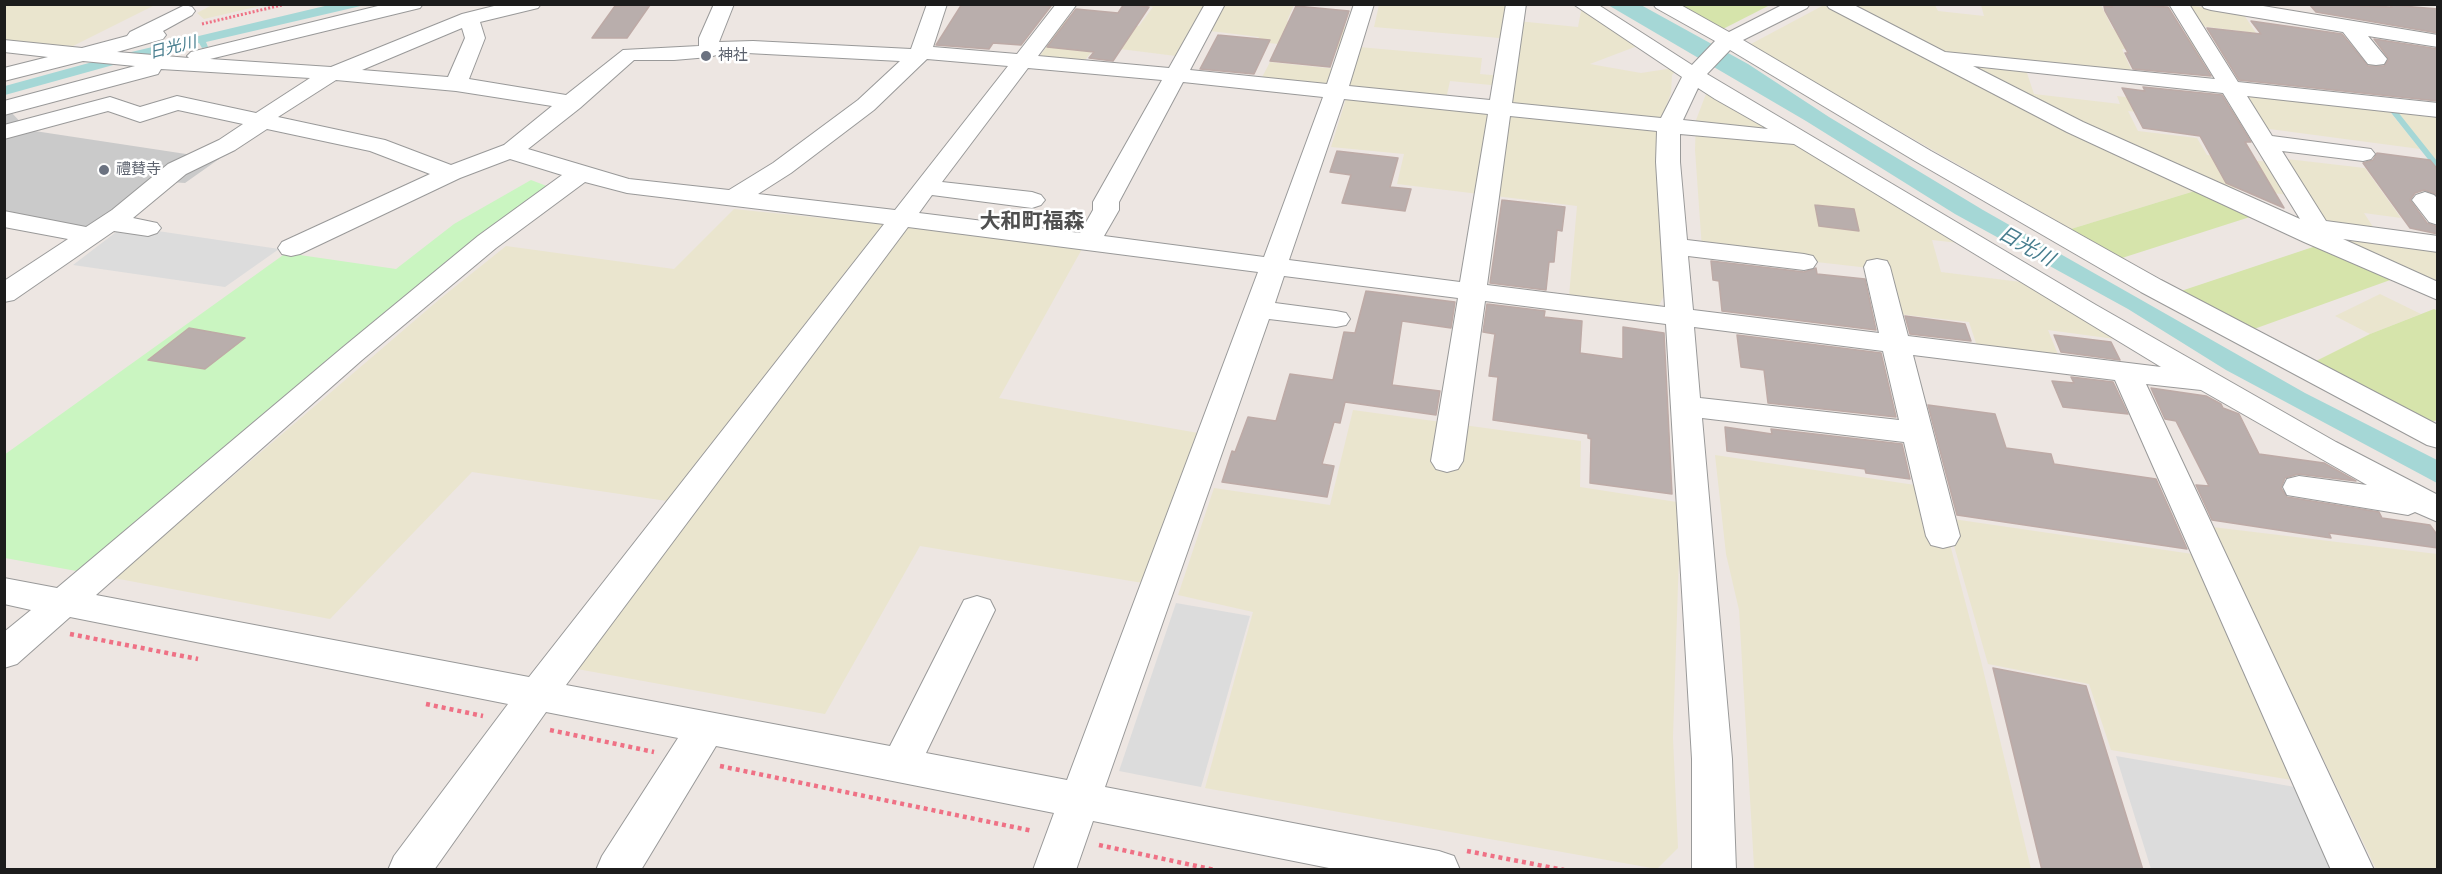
<!DOCTYPE html>
<html>
<head>
<meta charset="utf-8">
<style>
  body { margin:0 }
  #map { position:relative; width:2442px; height:874px; overflow:hidden; background:#ede6e2; font-family:"Fira Sans",sans-serif }
  canvas { display:block }
  .frame { position:absolute; inset:0; border:6px solid #1c1c1c; pointer-events:none }
</style>
</head>
<body>
<div id="map">
<canvas width="2442" height="874"></canvas>
<div class="frame"></div>
</div>
<script>
const c = document.querySelector('canvas').getContext('2d');
c.lineJoin = 'round';
function paint(path, color) { c.fillStyle = color; c.fill(path, 'evenodd'); }
const shape = rows => new Path2D(rows.map(r => 'M' + r).join(''));
function strokePath(path, color, width, dash) { c.strokeStyle = color; c.lineWidth = width; c.lineCap = dash ? 'butt' : 'round'; c.setLineDash(dash || []); c.stroke(path); }
function drawText(font, color, halo, rows, align = 'center') {
  c.font = font + ' "Fira Sans","Noto Sans JP",sans-serif'; c.lineWidth = 5; c.setLineDash([]); c.textBaseline = 'middle'; c.strokeStyle = halo; c.fillStyle = color; for (const [text, x, y, turn = 0] of rows) {
    c.save(); c.translate(x, y); c.rotate((+turn || 0) * Math.PI / 180); c.textAlign = isNaN(turn) ? turn : align; if (halo) c.strokeText(text, 0, 0); c.fillText(text, 0, 0); c.restore();
  }
}
const religious = shape([
  [10,111,28,130,219,159,185,183,155,181,93,229,5,211,5,113]
]);
const farmland = shape([
  [4,5,155,5,73,46,5,42],
  [212,5,212,4,264,5,204,19,197,13],
  [1129,5,1214,5,1184,57,1096,46,1082,64,1037,60,1066,19,1139,26,1153,7],
  [1222,5,1294,5,1287,21,1354,28,1348,46,1482,58,1480,74,1503,76,1501,86,1450,81,1446,99,1259,83,1270,62,1336,69,1344,50,1257,42,1259,37,1210,31],
  [1379,5,1509,5,1507,20,1578,27,1582,6,1640,45,1590,64,1641,73,1680,67,1672,75,1671,93,1664,112,1665,294,1658,307,1569,296,1577,206,1397,184,1404,154,1331,147,1349,89,1500,106,1511,39,1374,27],
  [1824,5,1827,5,2198,190,2071,229,1749,45],
  [1842,5,1935,5,1938,11,1984,16,1981,5,2101,5,2113,29,2191,37,2204,58,2122,49,2133,74,1931,52],
  [2185,5,2242,12,2256,33,2200,26],
  [1947,59,2025,67,2034,94,2120,104,2117,96,2237,111,2245,124,2128,111,2138,131,2197,138,2207,155,2268,162,2289,195,2208,185],
  [2238,91,2386,107,2420,149,2262,128],
  [1722,92,1968,244,1932,240,1941,272,2029,283,2123,340,2048,330,2061,362,1979,352,1969,322,1889,313,1878,269,1702,249,1695,150,1696,120,1706,94],
  [2391,107,2437,112,2437,164],
  [2278,158,2365,168,2401,218,2364,213,2377,233,2323,226],
  [734,209,911,227,1082,249,999,398,1204,434,1149,584,920,546,825,714,577,669,687,504,472,472,330,619,114,578,441,298,506,246,674,269],
  [2340,233,2437,246,2437,288,2351,250],
  [2380,294,2421,314,2370,334,2335,316],
  [1353,410,1581,441,1580,487,1677,502,1679,554,1673,738,1678,848,1657,869,1205,788,1253,612,1178,595,1214,488,1330,505],
  [1715,455,1935,488,1981,661,2031,869,1756,870,1754,867,1739,610,1726,554],
  [1946,518,2220,558,2322,785,2111,750,2089,684,1988,664],
  [2212,527,2437,554,2437,869,2376,869]
]);
const grass = shape([
  [1673,5,1770,5,1719,31],
  [2198,190,2253,216,2122,258,2071,229],
  [2319,245,2393,279,2254,329,2181,291],
  [2434,309,2438,311,2437,420,2430,423,2316,361,2370,334]
]);
const park = shape([
  [531,180,557,190,82,572,5,558,4,455,286,253,396,269,454,224]
]);
const parking = shape([
  [124,226,279,249,225,287,73,265],
  [1176,603,1250,616,1201,787,1119,771],
  [2116,756,2324,792,2359,869,2151,869]
]);
const water = shape([
  [329,5,365,5,206,42,208,47,202,48,199,43,142,57,5,95,5,86,118,55,114,50,118,49,123,54],
  [1608,5,1641,5,1748,64,1829,117,1983,210,2305,393,2437,460,2437,483,2226,370,2128,309,1955,214,1806,121]
]);
const stream = shape([
  [2391,108,2438,167]
]);
const building = shape([
  [962,4,1021,4,1051,6,1021,45,993,43,989,49,936,45,962,4],
  [1124,4,1149,7,1113,61,1089,58,1094,52,1047,47,1076,9,1118,13,1124,4],
  [2110,4,2168,7,2211,76,2133,69,2125,53,2128,53,2105,11,2104,6,2112,7,2110,4],
  [2309,4,2392,7,2390,5,2438,9,2438,33,2316,12,2309,4],
  [650,5,627,38,592,38,615,6,650,5],
  [1296,6,1349,11,1330,67,1270,61,1296,6],
  [2251,21,2342,34,2368,66,2384,66,2389,59,2374,39,2438,49,2438,101,2239,80,2207,28,2261,34,2251,21],
  [1218,35,1270,40,1254,74,1200,69,1218,35],
  [2143,87,2222,95,2251,142,2245,142,2284,208,2226,183,2200,136,2143,128,2122,88,2145,91,2143,87],
  [1337,151,1398,158,1390,187,1411,189,1405,211,1342,203,1351,175,1330,172,1337,151],
  [2377,153,2430,160,2438,170,2438,195,2424,190,2415,193,2410,200,2427,223,2438,227,2438,234,2410,228,2363,163,2373,160,2377,153],
  [1502,200,1565,207,1562,231,1557,230,1554,262,1549,262,1546,290,1490,283,1502,200],
  [1815,205,1854,209,1859,231,1819,226,1815,205],
  [1711,261,1804,272,1816,268,1817,274,1865,279,1876,330,1722,311,1719,281,1713,280,1711,261],
  [1366,291,1455,302,1451,328,1402,321,1392,385,1440,391,1436,415,1345,402,1340,423,1334,422,1322,464,1334,466,1327,497,1222,482,1232,451,1235,452,1248,417,1276,421,1290,374,1333,380,1344,332,1355,333,1366,291],
  [1487,304,1545,311,1544,317,1582,321,1580,353,1623,359,1623,327,1664,333,1672,494,1590,483,1591,439,1588,438,1588,434,1493,420,1498,377,1489,376,1495,334,1483,332,1487,304],
  [1905,316,1965,324,1971,341,1910,334,1905,316],
  [189,328,245,338,205,369,148,360,189,328],
  [1737,335,1881,353,1896,417,1768,403,1764,370,1741,367,1737,335],
  [2054,335,2111,342,2120,360,2061,352,2054,335],
  [2071,377,2113,382,2128,414,2063,407,2052,381,2074,383,2071,377],
  [2151,388,2206,396,2221,404,2223,408,2239,414,2259,454,2324,463,2356,481,2298,474,2285,478,2281,488,2287,497,2379,512,2382,518,2430,525,2438,536,2438,548,2329,533,2331,538,2212,520,2196,485,2209,486,2176,421,2165,419,2151,388],
  [1928,405,1995,414,2006,448,2051,454,2054,464,2156,479,2187,549,1957,515,1928,405],
  [1725,427,1772,434,1771,429,1902,444,1910,479,1866,473,1865,469,1727,451,1725,427],
  [1993,668,2086,686,2143,870,2042,870,1993,668]
]);
const pathFar1 = shape([
  [202,24,286,4]
]);
const path = shape([
  [70,634,198,659],
  [426,704,483,716],
  [550,730,654,752],
  [720,766,1033,831],
  [1099,845,1215,870],
  [1467,851,1564,870]
]);
const minor = shape([
  [386,4,423,4,420,8,210,59,331,67,462,14,502,4,541,4,538,8,480,22,485,38,469,79,566,95,623,50,699,46,699,38,714,4,734,4,719,42,753,41,911,49,927,4,947,4,933,47,1017,54,1056,4,1077,4,1038,56,1169,68,1205,4,1225,4,1190,70,1327,84,1354,4,1374,4,1349,86,1490,100,1506,4,1526,4,1512,103,1661,118,1682,77,1573,4,1597,4,1692,65,1715,41,1656,8,1653,4,1679,4,1729,32,1784,4,1810,4,1807,8,1743,40,1931,151,2161,280,2438,425,2438,448,2427,445,2141,292,1915,161,1730,50,1707,74,2096,305,2336,442,2438,495,2438,522,2415,512,2408,515,2287,495,2283,487,2287,479,2299,476,2367,485,2201,390,2146,384,2374,870,2331,870,2115,380,1913,355,1960,536,1955,545,1943,548,1931,545,1926,536,1904,442,1702,418,1732,759,1736,870,1692,870,1692,759,1666,324,1485,301,1463,461,1458,469,1447,472,1436,469,1431,461,1458,298,1284,276,1275,303,1336,311,1346,313,1350,319,1346,325,1336,327,1269,319,1105,787,1439,851,1454,856,1460,870,1339,870,1093,821,1076,870,1033,870,1054,813,716,746,641,870,596,870,602,856,678,738,546,712,434,870,388,870,394,856,508,704,70,617,17,664,4,668,4,632,31,610,4,604,4,578,57,588,342,348,478,236,562,175,510,159,460,178,300,254,291,256,282,254,278,248,282,242,430,174,370,151,267,129,235,150,186,174,133,218,157,223,161,228,157,233,148,236,114,231,14,300,4,302,4,281,68,239,4,227,4,211,86,227,112,210,168,164,219,140,243,124,178,110,140,122,108,111,4,139,4,125,110,97,140,107,177,96,256,113,310,78,161,69,158,74,4,115,4,101,135,66,83,61,4,81,4,68,48,57,4,52,4,40,82,48,127,36,130,32,185,5,192,7,195,11,192,15,163,31,166,35,163,39,117,52,189,58,187,56,191,52,386,4],
  [462,28,465,38,448,77,362,70,462,28],
  [728,52,900,61,858,100,773,163,729,190,629,179,528,149,580,108,634,60,674,60,709,57,728,52],
  [927,59,1008,66,895,210,758,194,791,173,874,110,927,59],
  [1028,68,1162,80,1093,202,1093,210,1080,233,919,213,932,195,1032,208,1041,205,1045,200,1041,195,1032,192,942,182,1028,68],
  [336,80,456,91,552,106,504,145,451,165,385,140,278,117,336,80],
  [1183,82,1323,97,1264,257,1104,236,1119,210,1119,202,1183,82],
  [1698,88,1715,99,1768,129,1683,120,1698,88],
  [1344,99,1488,114,1460,282,1289,260,1344,99],
  [1510,116,1657,131,1656,162,1665,307,1487,285,1510,116],
  [1680,134,1794,144,2161,367,1908,336,1890,267,1887,261,1877,259,1867,261,1864,267,1879,333,1693,310,1688,256,1804,270,1813,268,1817,262,1813,256,1804,254,1687,240,1680,162,1680,134],
  [585,182,627,193,884,224,529,677,96,595,362,360,496,248,585,182],
  [908,227,1258,272,1067,780,926,753,995,610,990,600,977,596,964,600,890,746,566,685,908,227],
  [1694,327,1883,351,1899,420,1700,398,1694,327],
  [1826,4,1852,4,1945,52,2215,79,2169,4,2189,4,2238,82,2438,103,2438,117,2247,96,2272,136,2371,149,2375,154,2371,159,2363,161,2282,151,2326,221,2438,236,2438,252,2343,239,2438,282,2438,300,2304,242,2067,132,1829,8,1826,4],
  [1973,66,2223,93,2300,219,2083,122,1973,66],
  [2201,4,2251,4,2438,35,2438,47,2368,36,2387,59,2384,64,2376,65,2368,64,2343,32,2211,10,2204,8,2201,4],
  [2425,192,2434,195,2438,199,2438,225,2429,222,2412,200,2416,195,2425,192]
]);
const markers = [
  [706,56,6,"#6b7280"],
  [104,170,6,"#6b7280"]
];
const farWorshipnames = [
  ["神社",718,56],
  ["禮賛寺",116,170]
];
const farWaternames = [
  ["日光川",173,48,-14]
];
const waterNames = [
  ["日光川",2026,247,29]
];
const quarterNames = [
  ["大和町福森",1032,222]
];
paint(religious, '#cacaca');
paint(farmland, '#eae5ce');
paint(grass, '#d6e4ab');
paint(park, '#caf5c1');
paint(parking, '#dcdcdc');
paint(water, '#a5d7d6');
strokePath(stream, '#a5d7d6', 6);
paint(building, '#b9aeac');
strokePath(building, '#bdaaa6', 1.5);
strokePath(minor, '#999', 2);
strokePath(pathFar1, '#ef7185', 3, [2, 2]);
strokePath(path, '#ef7185', 4.5, [4, 4]);
paint(minor, '#fff');
for (const [x, y, r, color] of markers) { const dot = new Path2D(); dot.arc(x, y, r, 0, 2 * Math.PI); c.fillStyle = color; c.fill(dot); strokePath(dot, '#fff', 2); }
drawText('15px', '#5b616d', '#fff', farWorshipnames, 'left');
drawText('italic 16px', '#477d8e', '#fff', farWaternames);
drawText('italic 20px', '#477d8e', '#fff', waterNames);
drawText('bold 21px', '#4f4f4f', '#fff', quarterNames);
</script>
</body>
</html>
